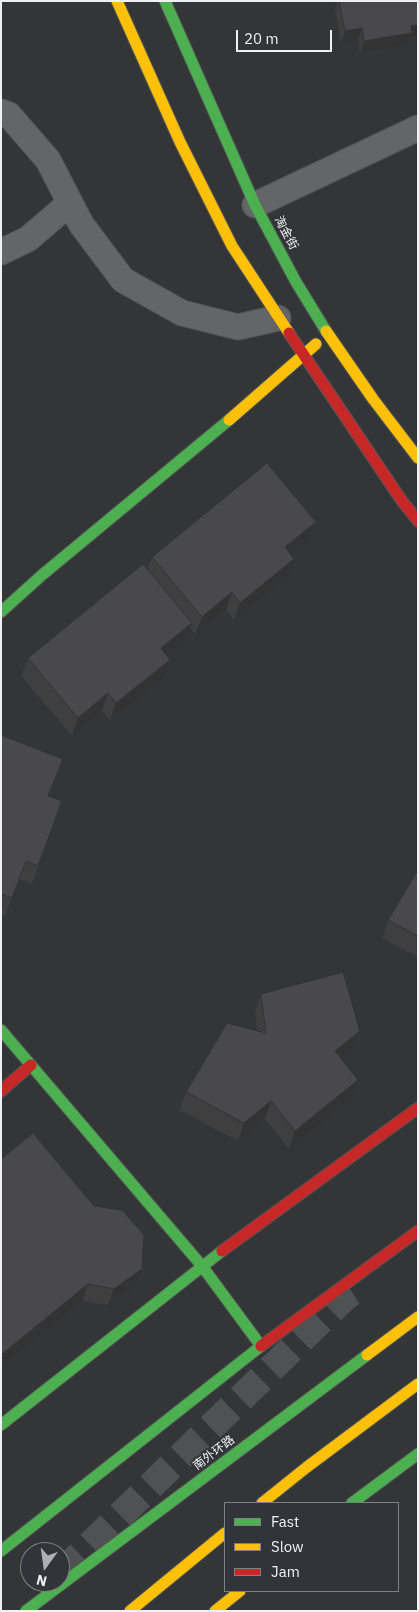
<!DOCTYPE html>
<html>
<head>
<meta charset="utf-8">
<style>
  body { margin:0 }
  #map { position:relative; width:419px; height:1612px; overflow:hidden; background:#333537; font-family:"IBM Plex Sans",sans-serif }
  canvas { display:block }
  .frame { position:absolute; inset:0; border:2px solid #eff1f4; pointer-events:none }
  .legend { position:absolute; left:224px; top:1502px; width:175px; height:90px; box-sizing:border-box; background:#313539; border:1px solid #7d8084; margin:0; padding:6px 9px; list-style:none; font-size:15px; color:#eff1f4 }
  .legend li { display:flex; align-items:center; gap:10px; height:25px }
  .legend b { width:25px; border:1px solid #7d8084 }
  .north { position:absolute; left:20px; top:1542px; width:50px; height:50px; box-sizing:border-box; background:#313539; border:1px solid #7d8084; border-radius:50%; rotate:194deg; font-size:14px; font-weight:700; line-height:20px; text-align:center; color:#eff1f4 }
  .north::after { content:''; display:block; margin:auto; width:18px; height:22px; background:#adafb2; clip-path:polygon(50% 0,100% 100%,50% 72%,0 100%) }
  .scale { position:absolute; left:236px; top:30px; width:96px; height:22px; box-sizing:border-box; border:2px solid #eff1f4; border-top:0; padding-left:6px; font-size:15px; line-height:18px; white-space:nowrap; color:#eff1f4; -webkit-text-stroke:4px #313539; paint-order:stroke }
</style>
</head>
<body>
<div id="map">
<canvas width="419" height="1612"></canvas>
<div class="frame"></div>
<ul class="legend">
<li><b style="height:6px;background:#4caf50"></b>Fast</li>
<li><b style="height:6px;background:#ffc107"></b>Slow</li>
<li><b style="height:6px;background:#c62828"></b>Jam</li>
</ul>
<div class="north">N</div>
<div class="scale">20 m</div>
</div>
<script>
const c = document.querySelector('canvas').getContext('2d');
c.lineJoin = 'round';
const shape = rows => new Path2D(rows.map(r => 'M' + r).join(''));
function strokePath(path, color, width, dash) { c.strokeStyle = color; c.lineWidth = width; c.lineCap = dash ? 'butt' : 'round'; c.setLineDash(dash || []); c.stroke(path); }
function paint(path, color) { c.fillStyle = color; c.fill(path, 'evenodd'); }
function drawText(font, color, halo, rows, align = 'center') {
  c.font = font + ' "IBM Plex Sans","Noto Sans SC",sans-serif'; c.lineWidth = 4; c.setLineDash([]); c.textBaseline = 'middle'; c.strokeStyle = halo; c.fillStyle = color; for (const [text, x, y, turn = 0] of rows) {
    c.save(); c.translate(x, y); c.rotate((+turn || 0) * Math.PI / 180); c.textAlign = isNaN(turn) ? turn : align; if (halo) c.strokeText(text, 0, 0); c.fillText(text, 0, 0); c.restore();
  }
}
const highwayTunnel = shape([
  [60,1574,346,1296,357,1289]
]);
const street = shape([
  [1,112,9,115,48,160,81,224,123,280,182,313,238,327,278,318],
  [255,205,418,128],
  [1,252,28,239,70,203]
]);
const fast = shape([
  [165,1,255,205,296,282,326,331],
  [1,612,42,575,229,420],
  [1,1030,202,1266,261,1346],
  [1,1425,222,1251],
  [352,1503,418,1454],
  [1,1551,261,1346],
  [26,1611,367,1355]
]);
const slow = shape([
  [117,1,180,142,232,246,289,333],
  [326,331,373,399,418,458],
  [229,420,316,344],
  [367,1355,418,1317],
  [262,1503,307,1467,418,1384],
  [130,1611,225,1533],
  [215,1611,240,1591]
]);
const jam = shape([
  [289,333,402,501,418,521],
  [1,1091,31,1065],
  [222,1251,418,1108],
  [261,1346,418,1231]
]);
const wall = shape([
  [337,1,418,1,418,36,411,37,408,44,360,53,358,40,341,43,335,9],
  [316,522,310,540,291,555,288,577,234,620,226,610,195,635,190,628,185,641,167,656,170,660,164,678,110,721,102,711,72,736,21,676,28,658,147,570,152,557],
  [1,735,49,796,62,801,32,884,19,879,5,916,1,914],
  [418,870,418,957,382,938,388,920],
  [261,994,353,1048,341,1058,352,1098,289,1149,265,1119,238,1141,179,1110,186,1092,257,1030,255,1012],
  [1,1159,142,1269,136,1286,108,1305,82,1301,1,1367]
]);
const shadedWall = shape([
  [418,25,418,36,411,37,408,44,360,53,364,41,411,26],
  [362,28,358,40,341,43,345,31],
  [316,522,310,540,278,565,285,547],
  [294,559,288,577,234,620,240,603],
  [232,592,226,610,195,635,202,617],
  [192,623,185,641,154,666,161,648],
  [170,660,164,678,110,721,116,703],
  [108,693,102,711,72,736,78,718],
  [360,1031,353,1048,328,1069,335,1051],
  [358,1080,352,1098,289,1149,295,1131],
  [271,1101,265,1119,238,1141,244,1123],
  [142,1269,136,1286,108,1305,114,1289],
  [88,1284,82,1301,1,1367,1,1355]
]);
const building = shape([
  [339,1,418,1,418,25,411,26,412,33,364,41,362,28,345,31,339,1],
  [267,463,316,522,285,547,294,559,240,603,232,592,202,617,152,557,267,463],
  [143,564,192,623,161,648,170,660,116,703,108,693,78,718,28,658,143,564],
  [1,735,63,759,48,796,62,801,38,866,26,861,12,898,1,894,1,735],
  [418,870,418,936,388,920,418,870],
  [343,972,360,1031,335,1051,358,1080,295,1131,271,1101,244,1123,186,1092,227,1023,266,1033,261,994,343,972],
  [33,1133,94,1206,122,1210,144,1235,142,1269,114,1289,88,1284,1,1355,1,1159,33,1133]
]);
const streetNames = [
  ["淘金街",286,233,62],
  ["南外环路",214,1453,-37]
];
strokePath(highwayTunnel, '#4f5153', 28, [28, 14]);
strokePath(street, '#525456', 27);
strokePath(fast, '#525456', 13);
strokePath(slow, '#525456', 13);
strokePath(jam, '#525456', 13);
strokePath(street, '#646567', 25);
strokePath(fast, '#4caf50', 11);
strokePath(slow, '#ffc107', 11);
strokePath(jam, '#c62828', 11);
paint(wall, '#3f3f40');
paint(shadedWall, '#333334');
paint(building, '#49494b');
strokePath(building, '#333334', 1);
drawText('12px', '#eff1f4', '#313539', streetNames);
</script>
</body>
</html>
